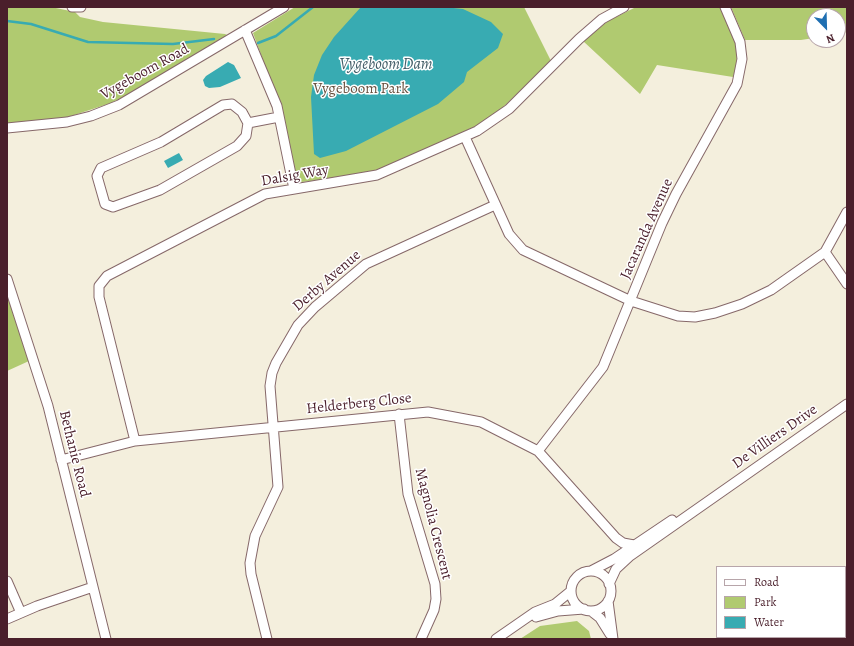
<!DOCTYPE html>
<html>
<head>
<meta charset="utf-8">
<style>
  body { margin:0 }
  #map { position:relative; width:854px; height:646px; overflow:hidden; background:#f4efdd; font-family:Alegreya,serif }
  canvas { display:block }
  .frame { position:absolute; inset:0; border:8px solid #4a1f2b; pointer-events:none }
  .legend { position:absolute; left:716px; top:566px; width:130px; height:72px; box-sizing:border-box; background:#fff; border:1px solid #b7a5aa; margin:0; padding:5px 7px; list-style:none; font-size:12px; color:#4a1f2b }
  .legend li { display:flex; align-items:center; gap:8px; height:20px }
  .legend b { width:20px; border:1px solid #b7a5aa }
  .north { position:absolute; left:806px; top:8px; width:40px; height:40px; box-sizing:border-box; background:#fff; border:1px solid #b7a5aa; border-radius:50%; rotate:157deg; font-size:11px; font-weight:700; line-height:16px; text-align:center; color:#4a1f2b }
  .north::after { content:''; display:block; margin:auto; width:14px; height:18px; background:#1f6fb2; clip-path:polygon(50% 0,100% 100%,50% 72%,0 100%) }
</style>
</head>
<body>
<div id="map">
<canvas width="854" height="646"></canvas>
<div class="frame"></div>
<ul class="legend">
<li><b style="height:5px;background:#fff"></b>Road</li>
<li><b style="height:11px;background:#b0ca70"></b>Park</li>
<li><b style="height:11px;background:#38abb2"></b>Water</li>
</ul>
<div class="north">N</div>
</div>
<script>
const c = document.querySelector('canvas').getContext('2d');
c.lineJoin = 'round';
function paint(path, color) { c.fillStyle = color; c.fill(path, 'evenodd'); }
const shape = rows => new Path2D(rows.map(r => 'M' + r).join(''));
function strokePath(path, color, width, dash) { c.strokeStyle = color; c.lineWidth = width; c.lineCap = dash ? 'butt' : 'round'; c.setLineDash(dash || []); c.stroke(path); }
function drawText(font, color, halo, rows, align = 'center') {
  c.font = font + ' Alegreya,serif'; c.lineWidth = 3; c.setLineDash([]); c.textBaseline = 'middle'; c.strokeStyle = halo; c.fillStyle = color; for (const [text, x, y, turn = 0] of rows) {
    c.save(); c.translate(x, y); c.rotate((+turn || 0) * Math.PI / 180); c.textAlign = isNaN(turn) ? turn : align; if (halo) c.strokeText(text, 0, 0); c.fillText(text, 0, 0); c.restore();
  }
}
const green = shape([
  [7,7,51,7,75,12,80,17,103,22,225,34,227,35,133,92,111,103,68,117,7,124],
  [295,7,524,7,551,61,497,113,478,125,383,169,363,175,302,182,296,176,280,106,253,33],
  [636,7,721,7,736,41,737,62,733,77,657,65,640,94,583,41,608,21],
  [731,7,847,7,847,32,838,34,838,16,814,16,814,38,801,40,745,40],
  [7,293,29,361,7,371],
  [577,621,589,631,591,639,520,639,540,626]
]);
const water = shape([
  [361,7,444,7,463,9,491,22,503,34,498,48,467,72,464,82,438,104,346,151,320,158,314,154,311,97,314,75,322,55,334,37],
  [228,62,234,65,241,78,220,87,209,88,205,86,203,80,206,76],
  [179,153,183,160,168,168,164,161]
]);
const stream = shape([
  [7,21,31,24,88,42,173,44,214,39],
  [258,43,276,36,313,7]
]);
const minor = shape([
  [72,7,81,7],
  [245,30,277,106,294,189],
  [232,104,242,112,248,123,246,136,237,146,160,190,113,207,105,204,97,176,101,168,161,142,223,105,232,104],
  [248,123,279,117],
  [7,128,67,122,91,116,119,105,284,7],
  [465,137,509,234,523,250,631,301,678,316,695,317,715,313,742,304,771,290,825,252,847,212],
  [825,252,847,284],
  [7,279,48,406,106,639],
  [399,414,408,494,435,584,436,599,434,610,421,639],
  [135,441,99,297,99,286,107,276,265,194,377,175,477,131,509,109,579,39,602,19,624,7],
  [538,451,603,367,662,223,676,194,737,84,742,59,740,42,725,7],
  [61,460,135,441,428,412,481,422,538,451,616,538,623,543,634,545],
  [591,571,614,559,672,520],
  '571 591a20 20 0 1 1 40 0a20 20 0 1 1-40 0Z',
  [7,581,21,613],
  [609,584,616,569,630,556,847,404],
  [608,601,613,639],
  [591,611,600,618,610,634],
  [536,617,558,611,584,609],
  [7,619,37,606,93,587],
  [267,639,251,574,250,563,255,536,278,487,270,386,272,373,276,363,298,325,315,307,366,264,495,205],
  [496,639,535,612,555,604,571,591]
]);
const streetNames = [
  ["Vygeboom Road",145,72,-29],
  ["Dalsig Way",295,176,-10],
  ["Jacaranda Avenue",647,229,-66],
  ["Derby Avenue",327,281,-41],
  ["Helderberg Close",359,404,-6],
  ["De Villiers Drive",775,437,-35],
  ["Bethanie Road",74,454,76],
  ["Magnolia Crescent",433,524,76]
];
const parkNames = [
  ["Vygeboom Park",361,89]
];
const waterNames = [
  ["Vygeboom Dam",386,65]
];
paint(green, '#b0ca70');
paint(water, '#38abb2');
strokePath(stream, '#38abb2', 2.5);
strokePath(minor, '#866869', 11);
strokePath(minor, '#fff', 9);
drawText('15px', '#4a1f2b', '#fff', streetNames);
drawText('15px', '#695240', '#fff', parkNames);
drawText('italic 16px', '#425e68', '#fff', waterNames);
</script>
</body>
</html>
